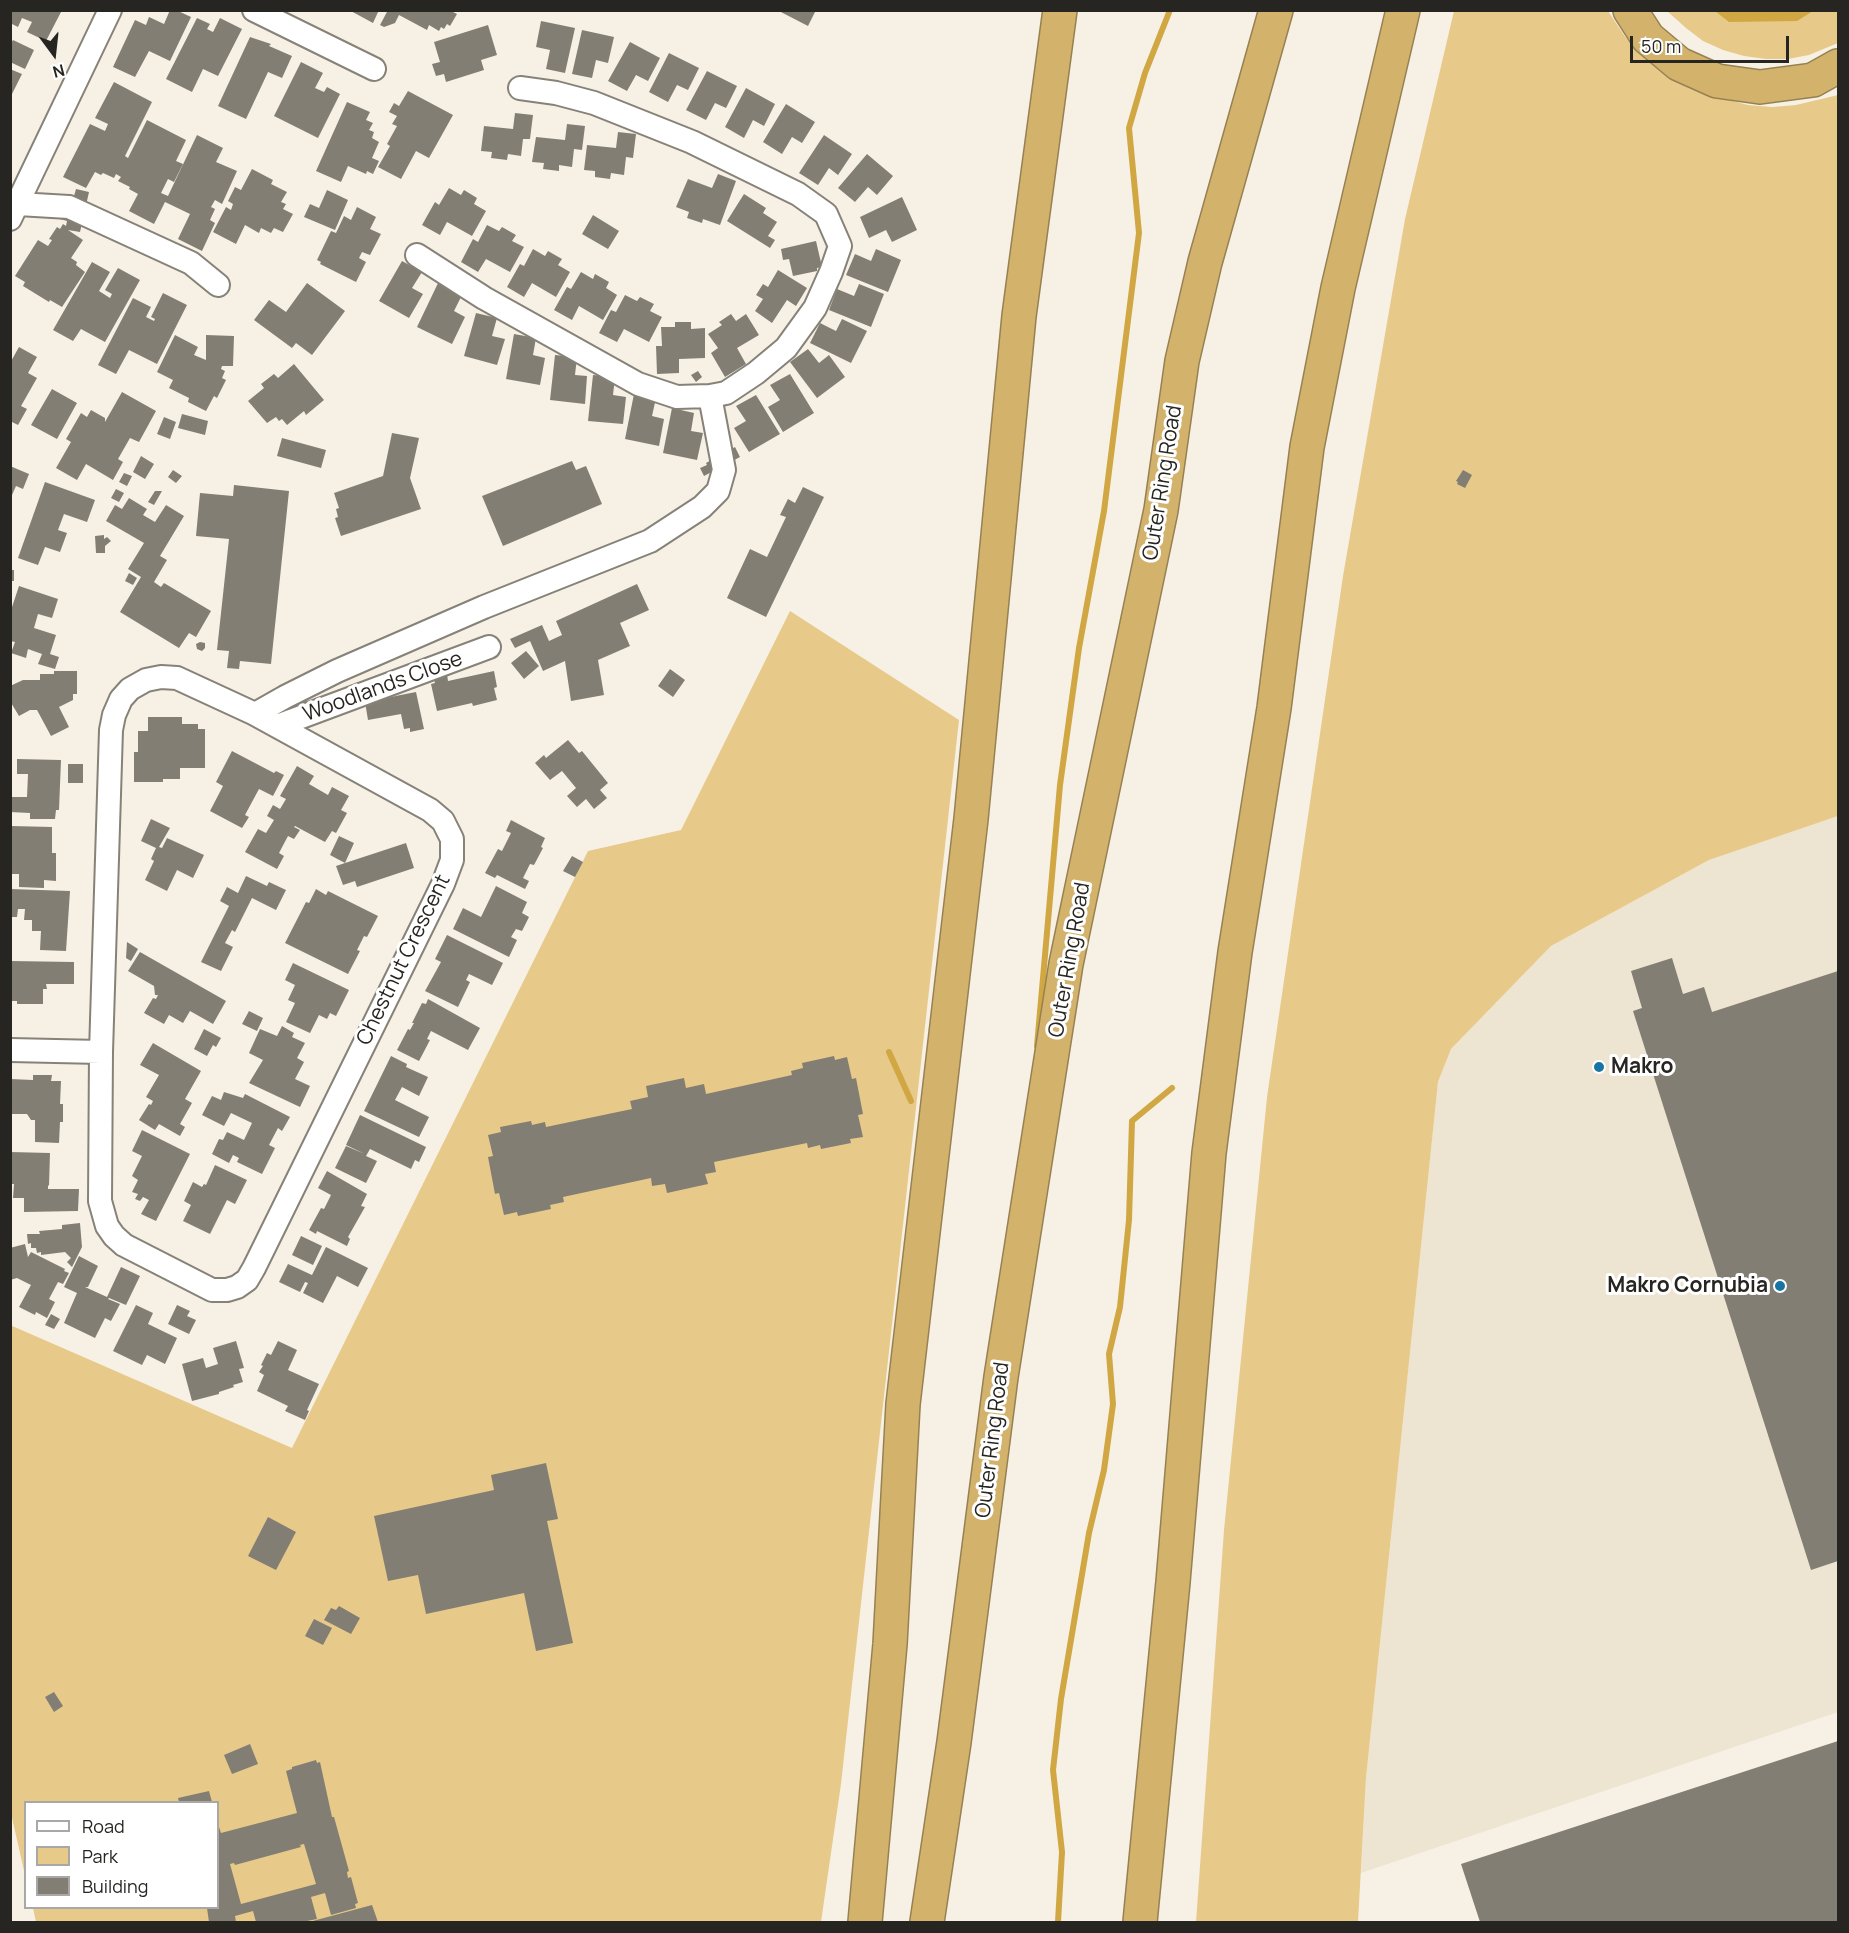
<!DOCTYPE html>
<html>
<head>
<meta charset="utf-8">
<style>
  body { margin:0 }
  #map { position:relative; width:1849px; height:1933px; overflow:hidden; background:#f7f1e5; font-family:Manrope,sans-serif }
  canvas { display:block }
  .frame { position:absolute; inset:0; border:12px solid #272521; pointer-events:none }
  .legend { position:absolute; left:24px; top:1801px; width:195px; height:108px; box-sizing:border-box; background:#fff; border:2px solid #a9a8a6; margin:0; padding:8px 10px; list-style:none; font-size:18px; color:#272521 }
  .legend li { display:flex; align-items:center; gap:12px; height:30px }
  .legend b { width:30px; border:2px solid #a9a8a6 }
  .north { position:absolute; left:24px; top:24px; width:60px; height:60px; -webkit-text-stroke:4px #fff; paint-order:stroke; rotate:165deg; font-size:16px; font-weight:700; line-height:24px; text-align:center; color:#272521 }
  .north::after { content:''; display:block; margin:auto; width:21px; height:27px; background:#272521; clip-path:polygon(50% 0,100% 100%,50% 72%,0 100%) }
  .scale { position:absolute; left:1630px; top:36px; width:159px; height:27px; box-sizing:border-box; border:3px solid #272521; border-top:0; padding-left:8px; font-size:18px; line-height:21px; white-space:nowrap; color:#272521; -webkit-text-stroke:4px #fff; paint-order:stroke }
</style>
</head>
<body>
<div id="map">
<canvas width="1849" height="1933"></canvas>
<div class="frame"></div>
<ul class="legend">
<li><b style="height:8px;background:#fff"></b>Road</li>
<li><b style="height:16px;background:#e7ca8a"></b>Park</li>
<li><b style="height:16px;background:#827e73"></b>Building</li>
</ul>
<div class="north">N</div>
<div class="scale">50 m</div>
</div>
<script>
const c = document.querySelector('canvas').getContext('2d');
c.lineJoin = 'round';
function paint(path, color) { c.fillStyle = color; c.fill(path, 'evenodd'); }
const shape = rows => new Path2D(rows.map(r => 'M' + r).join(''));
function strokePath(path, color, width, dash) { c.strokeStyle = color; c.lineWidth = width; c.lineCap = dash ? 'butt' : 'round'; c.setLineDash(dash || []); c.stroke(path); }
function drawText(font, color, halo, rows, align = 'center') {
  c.font = font + ' Manrope,sans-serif'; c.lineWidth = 6; c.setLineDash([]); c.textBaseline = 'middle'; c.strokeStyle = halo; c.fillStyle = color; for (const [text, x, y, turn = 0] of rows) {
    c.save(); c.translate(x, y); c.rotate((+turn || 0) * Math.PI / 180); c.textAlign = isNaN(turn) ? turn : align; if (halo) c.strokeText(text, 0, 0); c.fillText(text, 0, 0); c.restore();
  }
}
const built = shape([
  [1838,816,1838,1712,1361,1873,1366,1778,1438,1082,1451,1049,1551,946,1709,860]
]);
const green = shape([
  [1454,11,1608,11,1626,38,1643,55,1661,71,1702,93,1748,105,1772,107,1796,105,1838,95,1838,816,1709,860,1551,946,1451,1049,1438,1082,1366,1778,1358,1922,1196,1922,1224,1530,1267,1097,1343,576,1405,219],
  [1667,11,1838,11,1838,43,1809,55,1788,59,1766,59,1744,56,1723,50,1703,41,1686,28],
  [790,611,959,720,841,1784,821,1922,36,1922,33,1908,218,1908,218,1802,26,1802,25,1875,10,1809,10,1325,292,1448,588,851,681,830]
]);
const water = shape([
  [1715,11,1813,11,1797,21,1729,22]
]);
const stream = shape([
  [1037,1046,1060,785,1079,648,1104,511,1139,233,1129,128,1145,73,1170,10],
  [889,1052,911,1101],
  [1058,1922,1062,1852,1053,1770,1061,1699,1089,1533,1104,1470,1113,1404,1109,1354,1120,1307,1129,1220,1132,1121,1172,1088]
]);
const building = shape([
  [10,10,57,10,61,12,46,41,27,32,32,22,22,18,18,27,10,23],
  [170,10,176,10,191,17,170,61,149,51,135,77,113,67,135,20,146,25,149,17,164,24],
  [349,10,379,10,373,23],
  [388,10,454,10,453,12,457,14,450,26,447,24,444,29,441,27,439,31,429,25,427,30,399,15,395,23,384,27,380,25],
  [777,10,816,10,808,26],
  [197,18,210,24,207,29,213,32,220,18,242,29,218,76,203,69,192,92,166,79],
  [541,21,575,28,565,73,546,69,550,50,536,47],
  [488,25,497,55,481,60,484,70,446,82,444,74,436,76,432,64,440,62,434,42],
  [582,30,614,37,608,63,596,60,592,78,572,74],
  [250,37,271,44,269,46,292,56,282,78,268,72,246,119,218,106],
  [13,40,34,50,25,69,10,62,10,45],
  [630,42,660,58,648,81,636,75,627,91,608,81],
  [669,53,699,68,688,90,677,85,668,102,649,92],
  [301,62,323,73,315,88,324,92,327,87,340,94,318,138,274,116],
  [10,69,22,74,10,98],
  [707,71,737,86,726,108,715,103,706,120,686,110],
  [114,82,152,102,125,156,128,158,147,120,186,140,176,161,183,164,174,182,168,179,161,193,168,196,197,135,223,148,216,162,237,171,222,204,215,200,211,207,215,209,210,220,215,223,202,251,178,239,190,214,165,202,154,224,129,211,138,194,129,189,130,187,118,181,121,177,116,174,114,178,103,173,101,175,95,172,86,188,63,177,90,124,105,131,108,124,95,118],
  [746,88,775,104,764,126,753,120,744,138,725,127],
  [408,91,453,115,429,158,416,151,401,179,378,167,390,146,387,144,397,126,392,124,397,116,389,112,394,103,399,106],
  [347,102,370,112,366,120,373,123,369,130,374,132,372,138,379,142,372,158,379,161,373,174,367,171,366,174,348,166,341,182,316,171],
  [786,104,815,122,802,143,792,137,782,154,763,142],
  [515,113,533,115,530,139,523,139,521,156,508,154,507,160,491,158,492,152,481,151,484,126,513,129],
  [567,124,585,126,582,150,574,149,572,167,559,165,559,171,543,169,544,163,532,162,536,137,565,140],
  [618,132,636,134,633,158,626,157,624,175,611,173,610,179,595,177,595,171,584,170,587,145,616,148],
  [824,135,852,154,838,175,829,168,818,185,799,173],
  [867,154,893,176,877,195,868,187,855,202,838,188],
  [252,169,273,180,271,184,287,192,281,202,286,204,283,209,293,214,283,232,274,228,271,233,261,228,259,233,245,225,236,244,213,232,226,207,231,210,233,204,228,201,235,187,241,190],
  [718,174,736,181,720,225,703,219,702,223,687,218,689,212,676,207,688,179,712,188],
  [449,188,461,195,464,190,477,198,474,204,486,211,472,236,447,222,440,235,422,225,435,202,439,205],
  [76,189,89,192,80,232,68,230,83,240,71,258,77,262,76,265,85,272,62,307,50,300,49,302,23,286,25,282,15,276,38,240,48,246,52,240,49,239,57,227,60,229,63,224,66,226,67,221,60,219,66,195,74,196],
  [327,190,348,200,335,230,304,217,310,204,319,208],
  [744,194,766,208,763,213,777,222,768,236,775,240,770,248,727,221],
  [902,197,917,230,892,242,886,230,869,238,860,217],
  [357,207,376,217,370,229,381,234,370,255,362,252,359,258,366,262,356,282,320,264,321,262,317,260,331,231,336,233,344,216,351,220],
  [593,215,619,231,608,249,582,234],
  [487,225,499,231,502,227,516,235,512,241,524,247,510,272,486,259,478,272,461,262,473,239,478,242],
  [816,241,822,267,817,268,817,271,793,276,789,259,783,260,781,249],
  [533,249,545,256,548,251,562,259,558,265,570,272,556,297,532,283,524,297,507,287,520,264,524,266],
  [876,249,901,260,888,292,846,275,855,254,871,261],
  [402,261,422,272,412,288,423,294,409,318,379,301],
  [92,262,110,272,99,291,110,298,112,294,105,290,118,268,140,280,105,342,81,329,73,341,53,330],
  [778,270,807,288,796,306,787,300,772,323,755,311,763,299,756,295,763,284,768,287],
  [581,272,593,279,595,274,609,282,606,288,617,295,603,320,579,306,572,320,554,310,567,287,571,289],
  [439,281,463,293,454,311,465,317,452,344,417,327],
  [307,283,345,311,312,355,296,343,292,348,254,320,269,300,286,312],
  [859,284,884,294,871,327,829,310,837,289,854,296],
  [163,293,187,305,157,364,129,350,116,374,98,365,133,298,151,307,146,317,154,321,155,319,151,317],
  [625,295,637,301,640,297,654,304,650,311,662,317,649,342,624,329,617,342,599,333,611,310,616,312],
  [476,313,497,318,492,336,505,339,497,365,464,356],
  [731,314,736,321,746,314,759,335,737,348,746,364,725,377,711,353,718,348,708,334,722,325,719,322],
  [842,319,867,331,851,363,810,343,820,323,836,331],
  [675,322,691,322,691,329,705,328,705,358,679,359,679,373,657,374,656,346,662,346,661,327,675,327],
  [514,334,536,338,533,355,545,358,540,385,506,379],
  [175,335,198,347,194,355,206,360,206,335,234,336,233,366,222,366,221,369,225,371,222,378,226,380,217,398,214,396,206,411,188,402,189,398,169,388,173,380,157,372],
  [19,347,37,357,28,373,37,378,21,406,27,409,18,425,10,421,10,363],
  [808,349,819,363,829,355,845,377,817,398,790,362],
  [555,355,577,357,575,375,587,376,585,404,550,400],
  [294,364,324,400,306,415,304,411,287,425,282,419,279,421,276,417,267,423,248,401,264,388,261,384,274,374,278,378],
  [698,371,702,377,696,382,691,375],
  [790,374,814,413,783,432,768,407,780,400,770,385],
  [593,375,615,377,613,395,626,397,623,424,588,421],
  [52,389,77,403,57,439,31,425],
  [122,392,156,411,139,442,130,438,118,459,123,462,113,480,86,464,77,480,56,468,71,442,66,439,81,413,87,417,91,410,105,418,105,422],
  [634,394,656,398,652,416,664,419,659,446,625,439],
  [756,395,780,434,749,452,734,428,746,421,736,406],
  [672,408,694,413,691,431,703,433,697,460,663,453],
  [182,414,208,421,205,435,178,428],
  [164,417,176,422,170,439,157,434],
  [392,433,419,438,410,478,421,509,341,536,335,518,338,517,336,509,339,508,334,493,383,476],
  [282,438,326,450,321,468,277,456],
  [735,447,740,457,704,476,700,468,707,465,706,463],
  [141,456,154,464,145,479,133,472],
  [572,461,576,470,586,466,602,504,503,546,482,496],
  [10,466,29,474,23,489,16,486,12,495,10,494],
  [173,470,182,476,176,483,168,477],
  [1463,470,1472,475,1465,488,1457,484,1458,482,1456,481],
  [124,473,132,476,127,486,119,482],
  [45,482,95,500,87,522,64,514,58,530,67,533,60,552,45,547,38,565,18,558],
  [234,485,289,491,271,664,240,661,239,669,227,668,229,651,217,650,229,539,196,536,200,493,233,496],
  [803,487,824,497,766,617,727,598,750,549,767,557,786,517,780,515,788,499,795,503],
  [116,489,124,493,119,502,111,498],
  [155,491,162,491,154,505,148,502],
  [129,498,147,509,143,515,155,522,166,505,184,516,160,556,167,560,154,582,161,587,164,583,211,611,196,637,189,633,179,648,120,612,141,577,128,569,144,543,106,521,115,505,122,509],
  [104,535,104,539,107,537,111,541,105,546,105,553,96,553,95,536],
  [10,570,14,570,14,581,10,581],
  [129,573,137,578,133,585,125,581],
  [637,584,649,610,620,623,630,646,598,660,604,695,571,701,565,661,543,671,530,641,515,648,510,639,542,625,549,641,562,635,556,621],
  [19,586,58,599,52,618,38,614,34,628,56,635,50,654,59,657,55,669,38,664,42,654,28,649,26,658,11,653,15,642,10,641,10,613],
  [200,642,205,643,205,648,202,651,197,649,196,644],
  [526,651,539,666,524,679,511,663],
  [670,669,685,680,673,697,658,686],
  [54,671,77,671,77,694,73,694,73,700,59,707,69,727,51,736,37,710,30,710,19,716,10,701,10,686,23,680,40,680,40,674,54,674],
  [494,671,497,687,494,688,497,700,473,706,472,703,437,711,431,684,435,683,433,677,447,674,448,681],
  [416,692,424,729,410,732,410,728,404,729,401,714,368,720,365,702],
  [148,717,182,717,182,724,198,724,198,729,205,729,205,768,180,768,180,779,163,779,163,782,134,782,134,752,138,752,138,731,148,731],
  [568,740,579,753,582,751,608,783,600,790,607,798,594,809,586,799,577,807,567,796,576,788,562,771,550,780,535,763,544,755,546,758],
  [232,751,274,773,276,771,284,775,273,796,259,789,245,815,249,817,242,828,210,811,223,786,216,782],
  [17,759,61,760,59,810,56,810,55,819,30,819,30,813,10,812,10,797,27,797,28,774,17,774],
  [68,764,83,764,83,783,68,783],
  [297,766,314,776,309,784,328,795,332,787,349,796,341,810,347,813,336,833,332,831,325,842,295,826,294,827,300,830,294,839,288,836,279,853,284,856,277,869,245,852,258,829,266,833,274,820,267,816,273,805,280,809,286,799,280,796],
  [151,819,170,828,159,847,162,848,167,838,204,855,193,878,177,870,167,891,145,880,154,861,151,859,156,848,141,841],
  [511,820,545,838,541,847,543,848,534,865,530,864,523,878,529,881,525,889,497,875,495,878,485,873,498,849,502,851,511,833,506,831],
  [11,826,52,827,52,853,56,853,56,881,44,880,44,888,19,887,19,874,10,874],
  [339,836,354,843,345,863,330,855],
  [406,843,414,868,357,887,355,881,343,885,336,866],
  [572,856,583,862,575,877,563,871],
  [246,876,267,886,269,882,286,890,276,910,252,898,235,932,232,930,225,943,233,947,221,971,201,962,229,906,220,901,227,887,238,893],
  [496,886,527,902,522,913,529,917,522,931,516,929,511,937,517,940,509,957,453,929,463,908,481,917],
  [10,889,70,891,66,951,40,950,41,931,32,931,32,920,24,920,25,909,18,909,17,917,10,917],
  [316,889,326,895,328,891,378,916,367,937,364,936,357,950,360,951,348,974,285,943,306,902,309,903],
  [447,935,503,963,492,985,469,974,466,980,470,982,458,1007,425,991,441,962,435,959],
  [127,942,138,949,131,961,126,958],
  [140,952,226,1001,213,1024,190,1011,183,1023,169,1015,164,1024,144,1013,153,998,156,999,158,995,155,995,154,986,128,971],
  [1672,958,1683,994,1704,987,1712,1012,1838,971,1838,1561,1811,1570,1633,1011,1642,1008,1631,971],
  [10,961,74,962,74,984,46,984,47,989,43,989,43,1004,17,1004,17,1001,10,1001],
  [293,963,349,990,336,1016,330,1013,327,1019,319,1015,310,1033,286,1022,295,1003,288,1000,295,985,285,980],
  [428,999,480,1028,468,1050,431,1031,427,1039,430,1040,419,1061,397,1050,408,1029,410,1030,414,1023,412,1023,422,1003,426,1004],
  [249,1011,263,1018,257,1031,242,1024],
  [282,1026,294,1033,292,1037,305,1043,297,1058,304,1062,295,1079,310,1086,300,1107,249,1083,263,1060,249,1053,260,1029,277,1036],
  [204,1029,221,1038,216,1047,213,1045,207,1056,194,1049],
  [153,1043,201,1071,185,1099,192,1103,180,1124,185,1127,180,1136,159,1124,155,1130,139,1120,149,1104,151,1105,153,1101,146,1097,159,1075,140,1065],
  [391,1056,407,1064,406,1067,428,1077,419,1096,402,1087,395,1100,429,1117,419,1137,364,1111],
  [834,1056,835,1060,847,1057,852,1079,856,1078,863,1114,858,1115,863,1137,850,1139,851,1143,821,1149,820,1145,808,1148,807,1143,714,1162,716,1172,705,1174,708,1184,667,1193,665,1184,652,1186,651,1178,563,1197,564,1202,550,1205,551,1209,518,1216,517,1212,504,1215,499,1193,495,1194,488,1157,493,1156,488,1135,501,1132,500,1127,531,1121,532,1125,545,1122,546,1127,632,1109,630,1101,648,1097,646,1086,684,1078,686,1088,704,1084,706,1094,792,1075,791,1071,803,1068,802,1063],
  [33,1075,52,1075,51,1081,61,1081,60,1104,63,1104,63,1122,60,1122,59,1143,35,1142,35,1120,31,1120,27,1114,10,1114,10,1079,33,1080],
  [224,1092,243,1098,245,1094,290,1117,282,1131,278,1128,269,1145,275,1148,262,1174,237,1162,239,1158,233,1155,229,1163,212,1154,219,1139,223,1140,227,1132,244,1140,252,1123,231,1113,224,1126,202,1115,212,1096,221,1100],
  [360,1115,426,1147,419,1162,415,1160,411,1169,370,1149,366,1156,377,1161,366,1183,335,1168,346,1146,365,1154,346,1145],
  [142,1130,190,1154,156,1221,141,1214,149,1200,143,1197,140,1201,135,1199,138,1194,132,1192,138,1180,132,1176,142,1156,132,1151],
  [10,1152,50,1153,49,1186,48,1185,48,1189,79,1189,78,1211,24,1212,24,1198,13,1198,14,1184,10,1184],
  [215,1165,247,1180,235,1204,227,1200,210,1234,183,1221,191,1205,184,1201,193,1182,202,1187,204,1184,206,1185],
  [327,1171,367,1194,361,1206,365,1207,348,1237,350,1239,347,1246,317,1231,316,1234,309,1230,321,1208,324,1209,331,1195,318,1188],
  [80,1223,82,1247,72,1267,67,1262,71,1258,65,1252,41,1255,41,1252,37,1253,36,1248,31,1248,31,1243,28,1244,27,1234,40,1234,39,1231,62,1229,62,1225],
  [301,1236,322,1246,313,1265,292,1255],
  [25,1244,28,1257,31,1252,65,1269,64,1271,69,1273,63,1284,58,1282,49,1299,55,1302,47,1318,36,1312,35,1315,19,1307,31,1285,17,1278,10,1280,10,1248],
  [326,1247,368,1268,358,1287,337,1276,323,1303,303,1293,308,1283,305,1282,300,1292,279,1282,288,1264,312,1275],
  [79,1256,98,1266,88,1287,85,1287,107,1297,121,1267,140,1276,126,1305,109,1298,108,1299,120,1304,111,1321,105,1318,95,1338,64,1323,77,1293,64,1287],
  [136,1305,153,1313,148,1324,177,1338,165,1364,147,1355,142,1365,113,1351],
  [177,1305,190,1311,187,1316,196,1320,189,1334,168,1324],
  [51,1314,60,1319,54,1329,45,1325],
  [236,1341,244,1368,239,1369,243,1382,233,1385,234,1387,219,1392,219,1394,192,1401,182,1364,203,1358,206,1368,218,1364,213,1348],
  [278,1341,297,1350,288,1370,319,1384,307,1410,309,1411,305,1420,285,1411,288,1406,257,1391,264,1375,259,1372,263,1366,261,1365,267,1353,271,1355],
  [546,1463,558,1519,547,1521,573,1643,536,1651,524,1593,426,1614,418,1575,388,1581,374,1516,494,1490,491,1475],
  [268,1517,296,1532,276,1570,248,1556],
  [339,1606,360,1618,351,1634,324,1620,331,1608,336,1610],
  [314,1619,332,1628,323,1645,305,1636],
  [54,1692,63,1706,54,1712,45,1697],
  [1838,1741,1838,1922,1480,1922,1461,1864],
  [250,1744,258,1764,232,1774,224,1755],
  [316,1760,317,1763,320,1762,332,1817,334,1817,349,1871,347,1872,348,1878,351,1877,358,1903,355,1904,356,1908,331,1915,325,1893,311,1897,317,1919,302,1922,256,1922,253,1911,235,1916,236,1922,209,1922,207,1908,218,1908,218,1824,221,1833,297,1813,286,1771,292,1769,292,1767],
  [304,1844,316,1884,241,1904,230,1864,234,1863,235,1865,301,1847,300,1845],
  [209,1791,212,1802,179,1802,178,1798],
  [372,1905,378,1922,309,1922]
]);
const street = shape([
  [254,10,374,69],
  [18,204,69,207,191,263,218,285],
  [10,219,110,10],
  [417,255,484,298,638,384,677,397,710,396,726,393,756,373,786,348,815,308,831,272,840,246,826,214,798,194,692,142,594,103,556,93,520,88],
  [161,677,177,678,255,714,430,810,443,821,452,839,452,860,443,884,254,1268,247,1280,237,1287,227,1290,212,1290,124,1245,114,1236,107,1226,100,1201,101,1052,111,730,114,715,121,699,130,689,146,680,161,677],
  [255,714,285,697,337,671,484,607,650,541,702,507,718,491,724,470,710,396],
  [277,726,489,647],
  [10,1050,101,1052]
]);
const highway = shape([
  [1630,10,1648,38,1679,64,1717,81,1760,87,1813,80,1838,66],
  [865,1922,890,1644,903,1404,971,819,1019,316,1060,10],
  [927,1922,954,1742,1001,1377,1066,964,1161,510,1182,361,1205,262,1276,10],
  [1140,1922,1173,1582,1209,1153,1235,952,1274,708,1307,447,1338,288,1403,10]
]);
const markers = [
  [1599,1067,6,"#1775a3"],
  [1780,1286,6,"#1775a3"]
];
const streetNames = [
  ["Outer Ring Road",1163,483,-81],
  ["Woodlands Close",383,687,-20],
  ["Chestnut Crescent",404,960,-64],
  ["Outer Ring Road",1070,960,-80],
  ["Outer Ring Road",993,1440,-83]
];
const poiNames = [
  ["Makro",1611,1067],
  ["Makro Cornubia",1768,1286,"right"]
];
paint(built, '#ede4d1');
paint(green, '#e7ca8a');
paint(water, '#d0a742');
strokePath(stream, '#d0a742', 6);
paint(building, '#827e73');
strokePath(street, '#878278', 26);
strokePath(highway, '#978152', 36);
strokePath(street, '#fff', 22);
strokePath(highway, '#d3b36c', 33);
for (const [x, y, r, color] of markers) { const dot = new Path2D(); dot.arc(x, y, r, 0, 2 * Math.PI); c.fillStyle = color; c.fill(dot); strokePath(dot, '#fff', 2); }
drawText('21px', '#272521', '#fff', streetNames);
drawText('bold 21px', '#272521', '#fff', poiNames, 'left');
</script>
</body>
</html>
